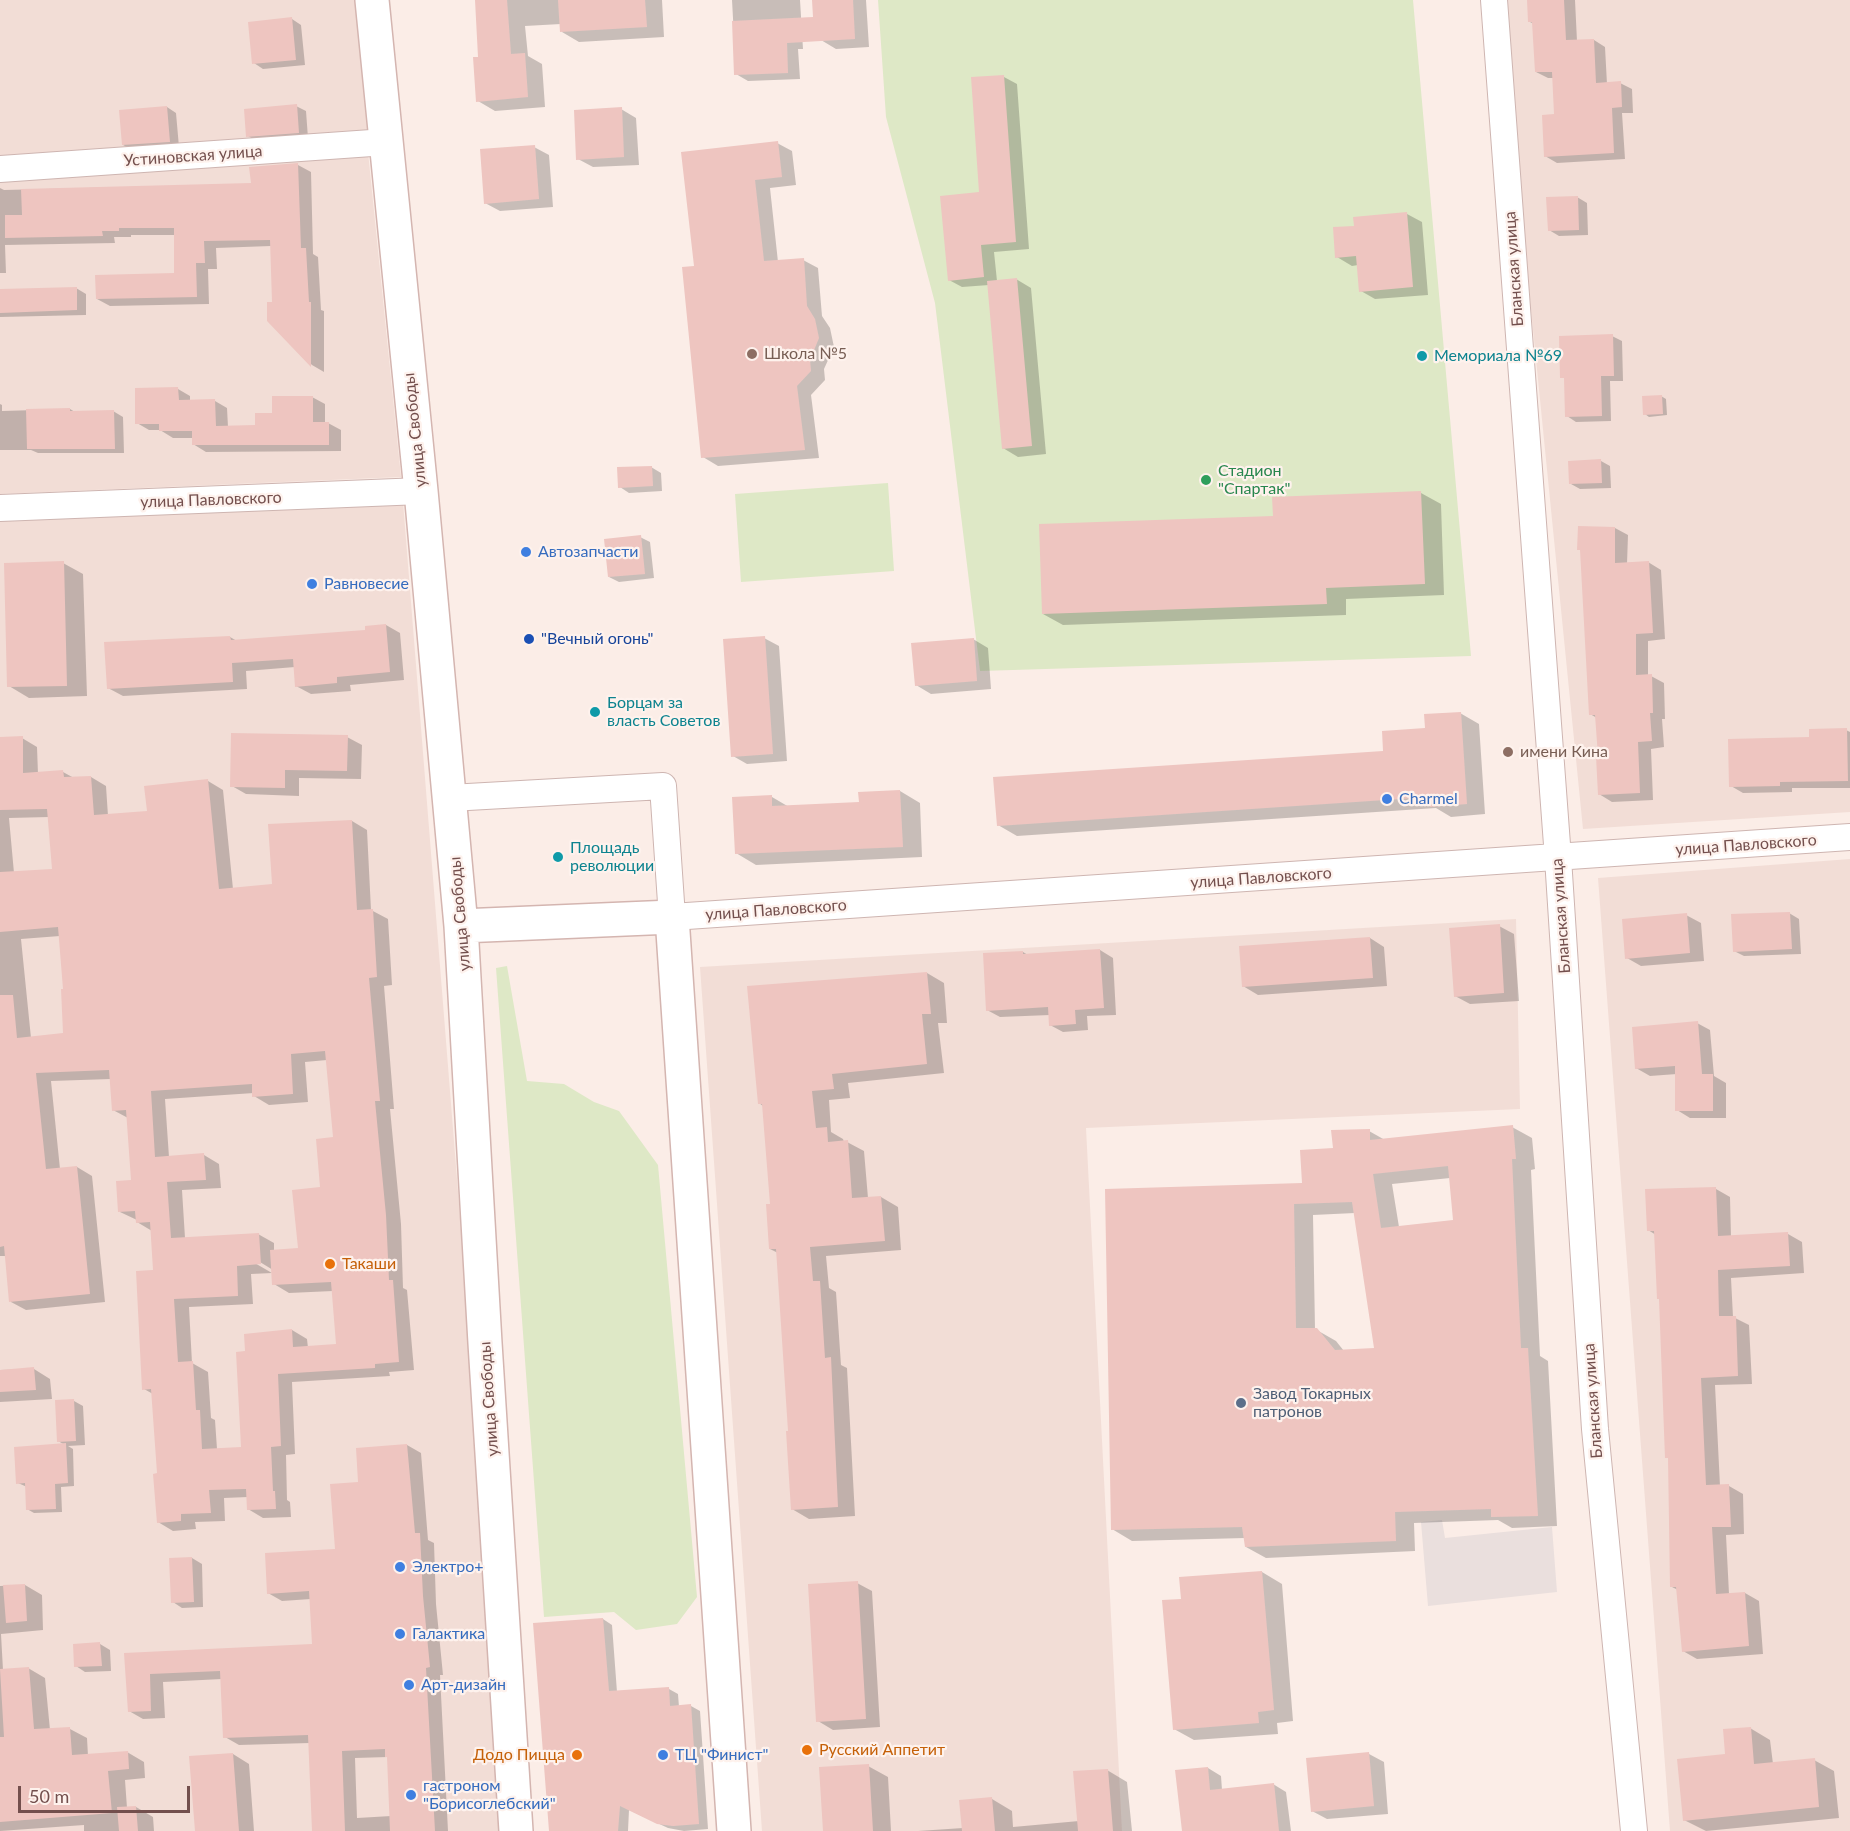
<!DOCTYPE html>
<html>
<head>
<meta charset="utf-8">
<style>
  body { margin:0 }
  #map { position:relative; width:1850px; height:1831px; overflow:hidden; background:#fbede7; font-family:Lato,sans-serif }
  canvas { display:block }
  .scale { position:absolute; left:18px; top:1786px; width:172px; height:27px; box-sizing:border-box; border:3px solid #734f4d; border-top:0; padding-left:8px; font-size:18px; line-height:21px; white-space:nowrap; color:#734f4d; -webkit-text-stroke:4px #fef2ed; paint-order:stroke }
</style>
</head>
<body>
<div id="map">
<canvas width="1850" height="1831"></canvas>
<div class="scale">50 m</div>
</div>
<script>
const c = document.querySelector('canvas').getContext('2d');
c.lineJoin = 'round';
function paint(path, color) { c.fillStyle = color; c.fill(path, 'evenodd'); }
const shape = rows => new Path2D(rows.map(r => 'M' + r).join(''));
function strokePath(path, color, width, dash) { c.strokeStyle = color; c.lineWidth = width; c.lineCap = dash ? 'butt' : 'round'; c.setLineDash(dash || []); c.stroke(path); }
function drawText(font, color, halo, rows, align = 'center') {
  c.font = font + ' Lato,sans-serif'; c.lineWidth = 4.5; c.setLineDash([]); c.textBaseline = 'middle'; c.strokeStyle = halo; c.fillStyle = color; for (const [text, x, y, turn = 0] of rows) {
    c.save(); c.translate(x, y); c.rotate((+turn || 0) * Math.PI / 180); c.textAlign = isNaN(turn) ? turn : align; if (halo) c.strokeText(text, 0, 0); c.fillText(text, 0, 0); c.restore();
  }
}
const residential = shape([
  [0,0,355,0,369,136,0,158],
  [1500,0,1850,0,1850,812,1583,829],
  [368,152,401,477,0,494,0,176],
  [403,502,509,1831,0,1831,0,518],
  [1850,859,1850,1831,1670,1831,1598,878],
  [1516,919,1520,1109,1086,1128,1122,1831,762,1831,700,967]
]);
const industrial = shape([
  [1442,1520,1445,1538,1552,1527,1557,1592,1428,1606,1421,1522]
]);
const green = shape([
  [878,0,1413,0,1471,656,980,671,935,303,886,117],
  [888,483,894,571,741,582,735,494],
  [507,966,527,1081,564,1084,594,1102,619,1111,658,1165,697,1597,677,1624,636,1630,614,1612,544,1617,496,968]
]);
const shadow = shape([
  [476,0,662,0,664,37,579,42,562,32,561,24,525,26,528,56,542,64,545,107,495,111,478,101,480,58],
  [732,0,800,0,803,49,798,49,800,79,748,81,736,74],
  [821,0,866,0,869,47,836,49,821,40],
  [1529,0,1575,0,1577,41,1594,40,1605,47,1607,84,1620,83,1632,89,1633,113,1622,113,1625,159,1557,163,1545,156,1556,116,1554,78,1548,78,1536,72,1534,24,1530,22],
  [292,19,301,25,305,65,263,69,254,63],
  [1004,77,1017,84,1029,249,994,252,997,281,1016,279,1031,288,1046,454,1018,457,1003,448,989,285,962,287,949,280,981,194],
  [296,106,306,111,308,138,257,141,248,136],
  [167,107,176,113,179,147,133,150,123,145],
  [621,109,636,118,639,165,593,167,578,159],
  [777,143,792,151,796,185,770,188,778,262,803,260,818,268,822,316,830,328,834,347,824,369,825,380,811,395,819,458,718,466,703,457,696,268],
  [534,147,549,155,553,207,500,211,485,203],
  [298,165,311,172,313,254,318,257,321,310,324,311,324,372,312,365,269,321,274,304,271,246,216,248,217,269,208,269,209,304,110,306,97,299,176,274,175,235,131,235,131,237,114,237,115,243,5,245,6,273,0,273,0,188,4,190,252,184],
  [1577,197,1587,203,1588,235,1559,236,1549,230],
  [1407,214,1422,222,1428,295,1375,299,1361,291,1358,265,1352,266,1337,257,1355,227],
  [76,288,86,294,86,315,0,317,0,291],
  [1612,336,1622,341,1623,381,1610,381,1611,421,1576,422,1567,416,1566,379,1562,377],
  [178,389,190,396,190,401,215,401,227,408,228,427,256,426,274,414,312,397,325,404,325,423,328,423,341,430,341,451,206,452,193,444,193,438,173,438,160,430,149,430,137,423],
  [1661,396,1666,399,1667,415,1649,417,1645,414],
  [0,404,2,405,2,411,70,409,75,412,113,411,123,417,124,453,38,453,31,450,0,450],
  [1601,461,1610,466,1611,488,1580,489,1571,484],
  [651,467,661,473,662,491,629,493,620,487],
  [1421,493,1441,504,1444,595,1346,599,1346,615,1063,625,1043,614,1275,518],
  [1615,528,1628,535,1627,564,1648,562,1661,570,1665,639,1648,641,1648,676,1651,676,1664,683,1665,719,1662,719,1664,747,1651,749,1653,800,1612,802,1599,794,1600,757,1597,718,1590,714],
  [640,537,650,542,654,578,619,582,609,577],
  [63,563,83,574,87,696,29,698,9,686],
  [386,625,400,633,404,680,350,685,351,691,311,694,296,686,295,667,246,671,247,689,123,696,108,688,230,637,237,641,367,631],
  [764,638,779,646,787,761,747,764,733,756],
  [973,639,988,648,991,689,931,694,916,685],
  [1460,713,1479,724,1485,814,1451,817,1436,808,1017,836,998,825,1385,752],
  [1846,730,1850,732,1850,788,1792,788,1792,792,1743,793,1731,786,1810,738],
  [347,737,362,745,361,779,299,778,299,796,246,794,232,786],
  [0,738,22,738,37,747,38,774,63,772,74,778,91,777,106,786,108,816,149,813,208,781,223,790,233,889,273,885,352,821,367,830,371,910,388,919,392,985,384,986,394,1109,390,1109,401,1224,403,1288,407,1290,414,1370,389,1372,390,1376,292,1382,295,1454,286,1455,287,1500,290,1502,291,1517,263,1518,248,1509,248,1497,224,1498,225,1521,195,1522,196,1529,173,1531,158,1522,159,1475,153,1394,144,1389,154,1272,152,1231,137,1222,137,1220,120,1212,133,1181,128,1118,113,1110,111,1079,51,1081,60,1169,77,1167,92,1176,105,1302,26,1310,11,1302,6,1256,0,1256],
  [49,817,53,870,14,873,9,818],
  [60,936,64,990,65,1035,31,1038,21,939],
  [327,1060,335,1139,322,1189,300,1250,274,1251,274,1243,258,1234,185,1238,182,1190,221,1188,219,1164,204,1155,169,1157,165,1099,254,1093,254,1096,269,1105,308,1102,305,1062],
  [255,1259,273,1270,274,1284,289,1293,333,1291,337,1345,308,1348,307,1339,292,1330,243,1448,217,1449,215,1420,211,1418,208,1372,192,1363,189,1307,253,1304,251,1274,272,1273,253,1262],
  [900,791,920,803,922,857,756,865,736,853,772,797,789,807,860,804],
  [1789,913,1799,919,1801,954,1744,956,1734,951],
  [1686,915,1701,923,1704,961,1641,966,1627,958],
  [1499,926,1514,934,1519,1001,1470,1004,1455,996],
  [1370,938,1384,947,1387,986,1258,995,1243,986],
  [1100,950,1113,958,1116,1015,1087,1016,1088,1030,1063,1032,1050,1025,1050,1015,1000,1017,987,1010,1023,952,1028,955],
  [927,973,944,983,947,1023,938,1023,944,1073,848,1083,850,1098,829,1100,831,1132,843,1139,844,1142,847,1142,864,1151,868,1198,881,1197,898,1207,901,1250,826,1256,829,1288,836,1292,841,1365,847,1368,855,1516,809,1519,792,1509,790,1433,778,1253,770,1249,771,1205,763,1106,759,1103],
  [1697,1023,1710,1030,1714,1076,1726,1083,1726,1118,1690,1118,1677,1110,1677,1074,1650,1076,1636,1068],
  [1512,1127,1532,1138,1535,1169,1531,1170,1540,1356,1548,1361,1557,1526,1512,1528,1498,1520,1414,1523,1415,1551,1266,1558,1246,1547,1245,1538,1132,1541,1112,1529,1304,1185,1334,1149,1369,1131,1385,1140],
  [1450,1178,1455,1222,1399,1227,1392,1184],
  [1355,1213,1376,1349,1344,1351,1336,1341,1315,1329,1313,1215],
  [1716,1189,1730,1197,1731,1237,1788,1234,1802,1242,1804,1273,1731,1278,1733,1317,1749,1325,1752,1384,1715,1385,1720,1486,1729,1486,1743,1494,1744,1534,1726,1535,1729,1594,1745,1593,1759,1601,1763,1654,1697,1659,1683,1651,1678,1590,1672,1587,1669,1459,1667,1457,1660,1299,1656,1235,1648,1230],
  [34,1369,50,1379,52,1399,0,1402,0,1370],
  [74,1401,83,1406,85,1445,68,1446,73,1449,74,1486,61,1487,62,1512,34,1513,27,1509,27,1487,18,1483,65,1445,58,1441],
  [407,1445,421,1453,428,1540,434,1543,436,1604,443,1675,440,1675,448,1831,313,1831,310,1743,239,1745,225,1737,222,1679,163,1682,165,1718,143,1719,129,1711,126,1655,314,1645,311,1599,282,1601,268,1593,336,1550,360,1483],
  [388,1757,391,1816,357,1818,355,1758],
  [192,1558,202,1564,203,1607,182,1608,173,1602],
  [1262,1572,1282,1584,1293,1721,1277,1723,1278,1734,1194,1740,1174,1729,1182,1600],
  [857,1583,872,1591,880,1727,833,1730,818,1721],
  [25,1585,42,1595,43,1630,1,1634,3,1670,28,1668,45,1678,50,1730,70,1729,87,1738,88,1756,127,1752,144,1762,145,1778,125,1780,127,1808,136,1807,153,1817,154,1831,84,1831,84,1825,0,1831,0,1586],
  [603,1619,612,1625,617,1692,669,1689,678,1694,679,1707,691,1706,700,1711,708,1829,684,1831,668,1828,629,1810,628,1831,550,1831],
  [100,1644,110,1650,111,1671,85,1672,76,1666],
  [1750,1728,1770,1740,1773,1764,1814,1760,1834,1771,1839,1818,1706,1831,1684,1820,1727,1755],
  [233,1754,249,1764,254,1831,196,1831],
  [1369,1754,1384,1762,1388,1814,1327,1819,1312,1811],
  [868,1766,888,1777,891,1831,825,1831],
  [1208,1768,1221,1776,1222,1790,1273,1784,1286,1792,1291,1831,1183,1831],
  [1107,1770,1127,1782,1132,1831,918,1831,963,1828,992,1799,1012,1811,1013,1827,1079,1821]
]);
const building = shape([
  [475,0,507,0,511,54,525,53,528,97,476,102,473,57,478,57],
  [558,0,645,0,647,27,560,32],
  [812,0,853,0,855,39,787,43,788,73,734,75,732,21,813,17],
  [1527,0,1564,0,1566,40,1594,39,1596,83,1621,81,1622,107,1612,108,1614,153,1544,157,1542,115,1554,114,1552,72,1535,72,1532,22,1528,22],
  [292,17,296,60,252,64,248,22],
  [1004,75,1016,242,981,245,984,277,948,281,940,196,979,192,971,77],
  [297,104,299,133,246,137,244,109],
  [167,106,170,142,122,145,119,110],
  [622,107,624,157,576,160,574,110],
  [778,141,782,177,755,180,764,261,804,258,807,306,815,319,819,338,810,360,811,371,797,386,805,450,701,458,682,267,694,266,681,152],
  [535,145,539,199,484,204,480,149],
  [298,163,301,248,306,248,309,302,311,302,311,367,267,321,267,302,272,302,270,240,204,241,205,263,196,263,197,297,96,299,95,275,174,273,174,228,119,228,119,231,102,231,103,236,5,238,5,215,22,215,21,189,251,183,249,167],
  [1578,196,1579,230,1548,231,1546,197],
  [1407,212,1413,287,1359,292,1356,256,1335,258,1333,227,1354,226,1353,217],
  [1017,278,1032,446,1002,449,987,281],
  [77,287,77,310,0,313,0,289],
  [1613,334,1614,376,1601,376,1602,416,1565,417,1564,378,1560,378,1559,336],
  [178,387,179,400,215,399,216,426,255,425,255,413,272,413,272,396,313,396,313,422,329,422,329,445,192,445,192,431,159,431,159,424,135,424,135,388],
  [1662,395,1663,414,1643,415,1642,396],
  [70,408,70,411,114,410,115,449,27,449,26,409],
  [1601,459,1602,483,1569,484,1568,461],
  [652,466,653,486,618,488,617,467],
  [1421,491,1425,584,1326,588,1327,604,1042,614,1039,524,1273,516,1272,497],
  [1578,526,1615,527,1615,563,1649,561,1653,633,1636,634,1636,675,1652,674,1653,713,1650,713,1652,741,1638,742,1640,793,1598,795,1596,756,1598,756,1595,715,1589,715,1580,550,1577,550],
  [641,535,645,574,608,577,604,539],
  [64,561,67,686,7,687,4,563],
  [386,624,390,672,337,677,337,683,295,687,293,659,232,663,233,682,107,689,104,642,230,636,231,640,365,630,365,626],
  [765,636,773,754,731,757,723,639],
  [974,638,977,681,915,686,911,643],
  [1461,712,1467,804,1430,807,1430,797,997,826,993,777,1383,751,1382,731,1425,728,1424,714],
  [1847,728,1848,781,1780,782,1780,786,1729,787,1728,739,1809,737,1809,729],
  [231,733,348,735,347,771,285,770,285,788,230,787],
  [23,736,23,773,63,770,64,777,91,776,94,815,147,811,144,786,208,779,219,889,272,884,268,824,352,820,357,910,373,909,377,977,369,978,380,1101,375,1101,386,1215,389,1280,393,1280,399,1362,375,1364,375,1368,278,1374,281,1446,271,1447,273,1491,275,1491,276,1509,247,1510,246,1489,209,1490,211,1513,181,1514,181,1521,157,1523,153,1474,157,1473,151,1389,142,1390,136,1271,153,1270,150,1222,136,1223,135,1211,118,1212,116,1181,131,1180,126,1110,112,1111,109,1070,36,1073,46,1169,77,1166,90,1294,9,1302,4,1246,0,1247,0,995,13,995,17,1038,63,1033,61,989,63,989,58,927,0,932,0,872,52,869,47,809,0,810,0,737],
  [325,1051,333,1137,316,1139,320,1187,292,1190,298,1248,270,1250,272,1285,331,1282,336,1344,293,1347,292,1329,244,1334,245,1351,236,1352,241,1447,202,1449,200,1410,196,1410,193,1361,178,1362,174,1299,238,1296,237,1266,261,1264,259,1233,171,1238,167,1182,206,1180,204,1153,155,1157,151,1091,252,1084,252,1097,293,1094,291,1054],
  [900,790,903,847,735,854,732,797,772,795,772,806,859,802,858,792],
  [1790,912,1792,949,1733,952,1731,914],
  [1687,913,1690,953,1625,959,1622,919],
  [1500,924,1504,993,1454,997,1449,928],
  [1370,937,1373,978,1242,987,1239,946],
  [1100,949,1104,1008,1075,1010,1076,1024,1049,1026,1048,1007,986,1011,983,953,1023,951,1023,954],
  [927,972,931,1014,922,1014,927,1064,832,1074,834,1089,812,1091,816,1128,827,1127,828,1142,848,1140,852,1198,881,1196,885,1241,810,1247,813,1281,820,1281,825,1358,831,1357,838,1507,791,1510,786,1431,788,1431,776,1249,769,1249,766,1204,770,1204,762,1104,758,1104,747,986],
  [1698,1021,1702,1074,1713,1074,1713,1111,1675,1111,1675,1066,1635,1069,1632,1027],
  [1513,1125,1516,1159,1512,1159,1521,1348,1528,1348,1538,1516,1491,1517,1491,1509,1395,1512,1396,1541,1245,1547,1242,1527,1111,1530,1105,1189,1302,1183,1300,1150,1333,1148,1331,1130,1370,1129,1370,1140],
  [1448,1166,1453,1220,1381,1228,1373,1174],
  [1352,1202,1374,1348,1335,1350,1317,1328,1296,1328,1294,1204],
  [1716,1187,1718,1236,1788,1232,1790,1266,1718,1270,1719,1316,1736,1316,1738,1376,1701,1378,1706,1485,1729,1484,1731,1527,1712,1527,1716,1594,1745,1592,1749,1646,1682,1652,1676,1587,1670,1587,1668,1458,1665,1458,1659,1299,1657,1299,1654,1231,1647,1231,1645,1189],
  [34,1367,36,1390,0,1392,0,1370],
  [74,1399,76,1441,57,1442,55,1400],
  [66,1443,68,1483,55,1484,56,1509,26,1510,25,1483,16,1484,14,1447],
  [407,1444,415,1533,420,1533,423,1596,430,1667,426,1668,435,1831,390,1831,387,1757,385,1757,385,1749,342,1751,345,1831,312,1831,308,1735,223,1738,220,1671,150,1674,151,1711,128,1712,124,1653,312,1644,309,1591,267,1594,265,1553,335,1549,330,1484,358,1482,356,1448],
  [192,1557,194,1602,171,1603,169,1558],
  [1262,1571,1274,1710,1258,1712,1259,1723,1173,1730,1162,1600,1181,1599,1179,1577],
  [858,1581,866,1719,816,1722,808,1584],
  [25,1584,27,1621,6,1623,3,1585],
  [603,1618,609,1691,669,1687,670,1706,691,1704,699,1824,673,1826,657,1824,620,1806,618,1831,549,1831,533,1623],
  [100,1642,102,1666,74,1667,73,1644],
  [29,1667,34,1729,70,1727,72,1755,128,1751,129,1769,108,1771,112,1813,0,1822,0,1737,4,1737,0,1669],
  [1751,1727,1754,1764,1815,1758,1819,1807,1683,1821,1677,1759,1725,1754,1723,1729],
  [1369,1752,1374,1806,1311,1812,1306,1758],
  [233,1753,239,1831,195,1831,189,1756],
  [869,1764,873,1831,823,1831,819,1767],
  [1208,1767,1210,1790,1274,1783,1279,1831,1182,1831,1175,1770],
  [1108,1769,1113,1831,1078,1831,1073,1771],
  [992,1797,995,1831,962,1831,959,1800],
  [136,1806,138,1831,119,1831,117,1807]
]);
const minor = shape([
  [1494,0,1558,858,1595,1429,1634,1831],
  [0,169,386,142],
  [0,508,421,491],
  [450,798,663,786,672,917,1850,837]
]);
const secondary = shape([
  [372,0,421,491,461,926,485,1343,516,1831],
  [461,926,672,917,734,1831]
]);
const markers = [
  [752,354,6,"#8d6e63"],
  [1422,356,6,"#0f9aa8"],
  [1206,480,6,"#2e9e5b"],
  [526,552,6,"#3f7fe0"],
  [312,584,6,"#3f7fe0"],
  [529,639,6,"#1a4fb4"],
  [595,712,6,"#0f9aa8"],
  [1508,752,6,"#8d6e63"],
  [1387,799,6,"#3f7fe0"],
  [558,857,6,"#0f9aa8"],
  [330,1264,6,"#e8710a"],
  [1241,1403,6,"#5c6f8a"],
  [400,1567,6,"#3f7fe0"],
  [400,1634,6,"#3f7fe0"],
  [409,1685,6,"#3f7fe0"],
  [807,1750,6,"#e8710a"],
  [577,1755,6,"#e8710a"],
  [663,1755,6,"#3f7fe0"],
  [411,1795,6,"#3f7fe0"]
];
const streetNames = [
  ["Устиновская улица",193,156,-4],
  ["Бланская улица",1514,269,-94],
  ["улица Свободы",415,430,-96],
  ["улица Павловского",211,500,-2],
  ["улица Павловского",1746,845,-4],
  ["улица Павловского",1261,878,-4],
  ["улица Павловского",776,910,-4],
  ["улица Свободы",460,914,-95],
  ["Бланская улица",1561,916,-94],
  ["улица Свободы",489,1399,-94],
  ["Бланская улица",1593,1401,-94]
];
const educationNames = [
  ["Школа №5",764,354],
  ["имени Кина",1520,752]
];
const cultureNames = [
  ["Мемориала №69",1434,356],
  ["Борцам за",607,703],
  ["власть Советов",607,721],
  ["Площадь",570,848],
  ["революции",570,866]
];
const leisureNames = [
  ["Стадион",1218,471],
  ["\"Спартак\"",1218,489]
];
const shopNames = [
  ["Автозапчасти",538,552],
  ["Равновесие",324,584],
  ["Charmel",1399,799],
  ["Электро+",412,1567],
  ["Галактика",412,1634],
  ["Арт-дизайн",421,1685],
  ["ТЦ \"Финист\"",675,1755],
  ["гастроном",423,1786],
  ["\"Борисоглебский\"",423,1804]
];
const transitNames = [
  ["\"Вечный огонь\"",541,639]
];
const foodNames = [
  ["Такаши",342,1264],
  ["Русский Аппетит",819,1750],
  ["Додо Пицца",565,1755,"right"]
];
const serviceNames = [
  ["Завод Токарных",1253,1394],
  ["патронов",1253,1412]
];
paint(residential, '#f2ddd6');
paint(industrial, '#eadfdd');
paint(green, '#dee8c6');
paint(shadow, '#0003');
paint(building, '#eec5c0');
strokePath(minor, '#ceb5b1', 28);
strokePath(secondary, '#d4b5b0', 36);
strokePath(minor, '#fff', 26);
strokePath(secondary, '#fff', 33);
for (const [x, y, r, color] of markers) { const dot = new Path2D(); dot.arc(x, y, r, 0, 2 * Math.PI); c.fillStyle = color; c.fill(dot); strokePath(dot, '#fef2ed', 2); }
drawText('16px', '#734f4d', '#fef2ed', streetNames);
drawText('16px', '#785e54', '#fef2ed', educationNames, 'left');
drawText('16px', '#0d838f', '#fef2ed', cultureNames, 'left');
drawText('16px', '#27864d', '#fef2ed', leisureNames, 'left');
drawText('16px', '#366cbe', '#fef2ed', shopNames, 'left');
drawText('16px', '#164399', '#fef2ed', transitNames, 'left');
drawText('16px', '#c56008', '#fef2ed', foodNames, 'left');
drawText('16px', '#4e5e75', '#fef2ed', serviceNames, 'left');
</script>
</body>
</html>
